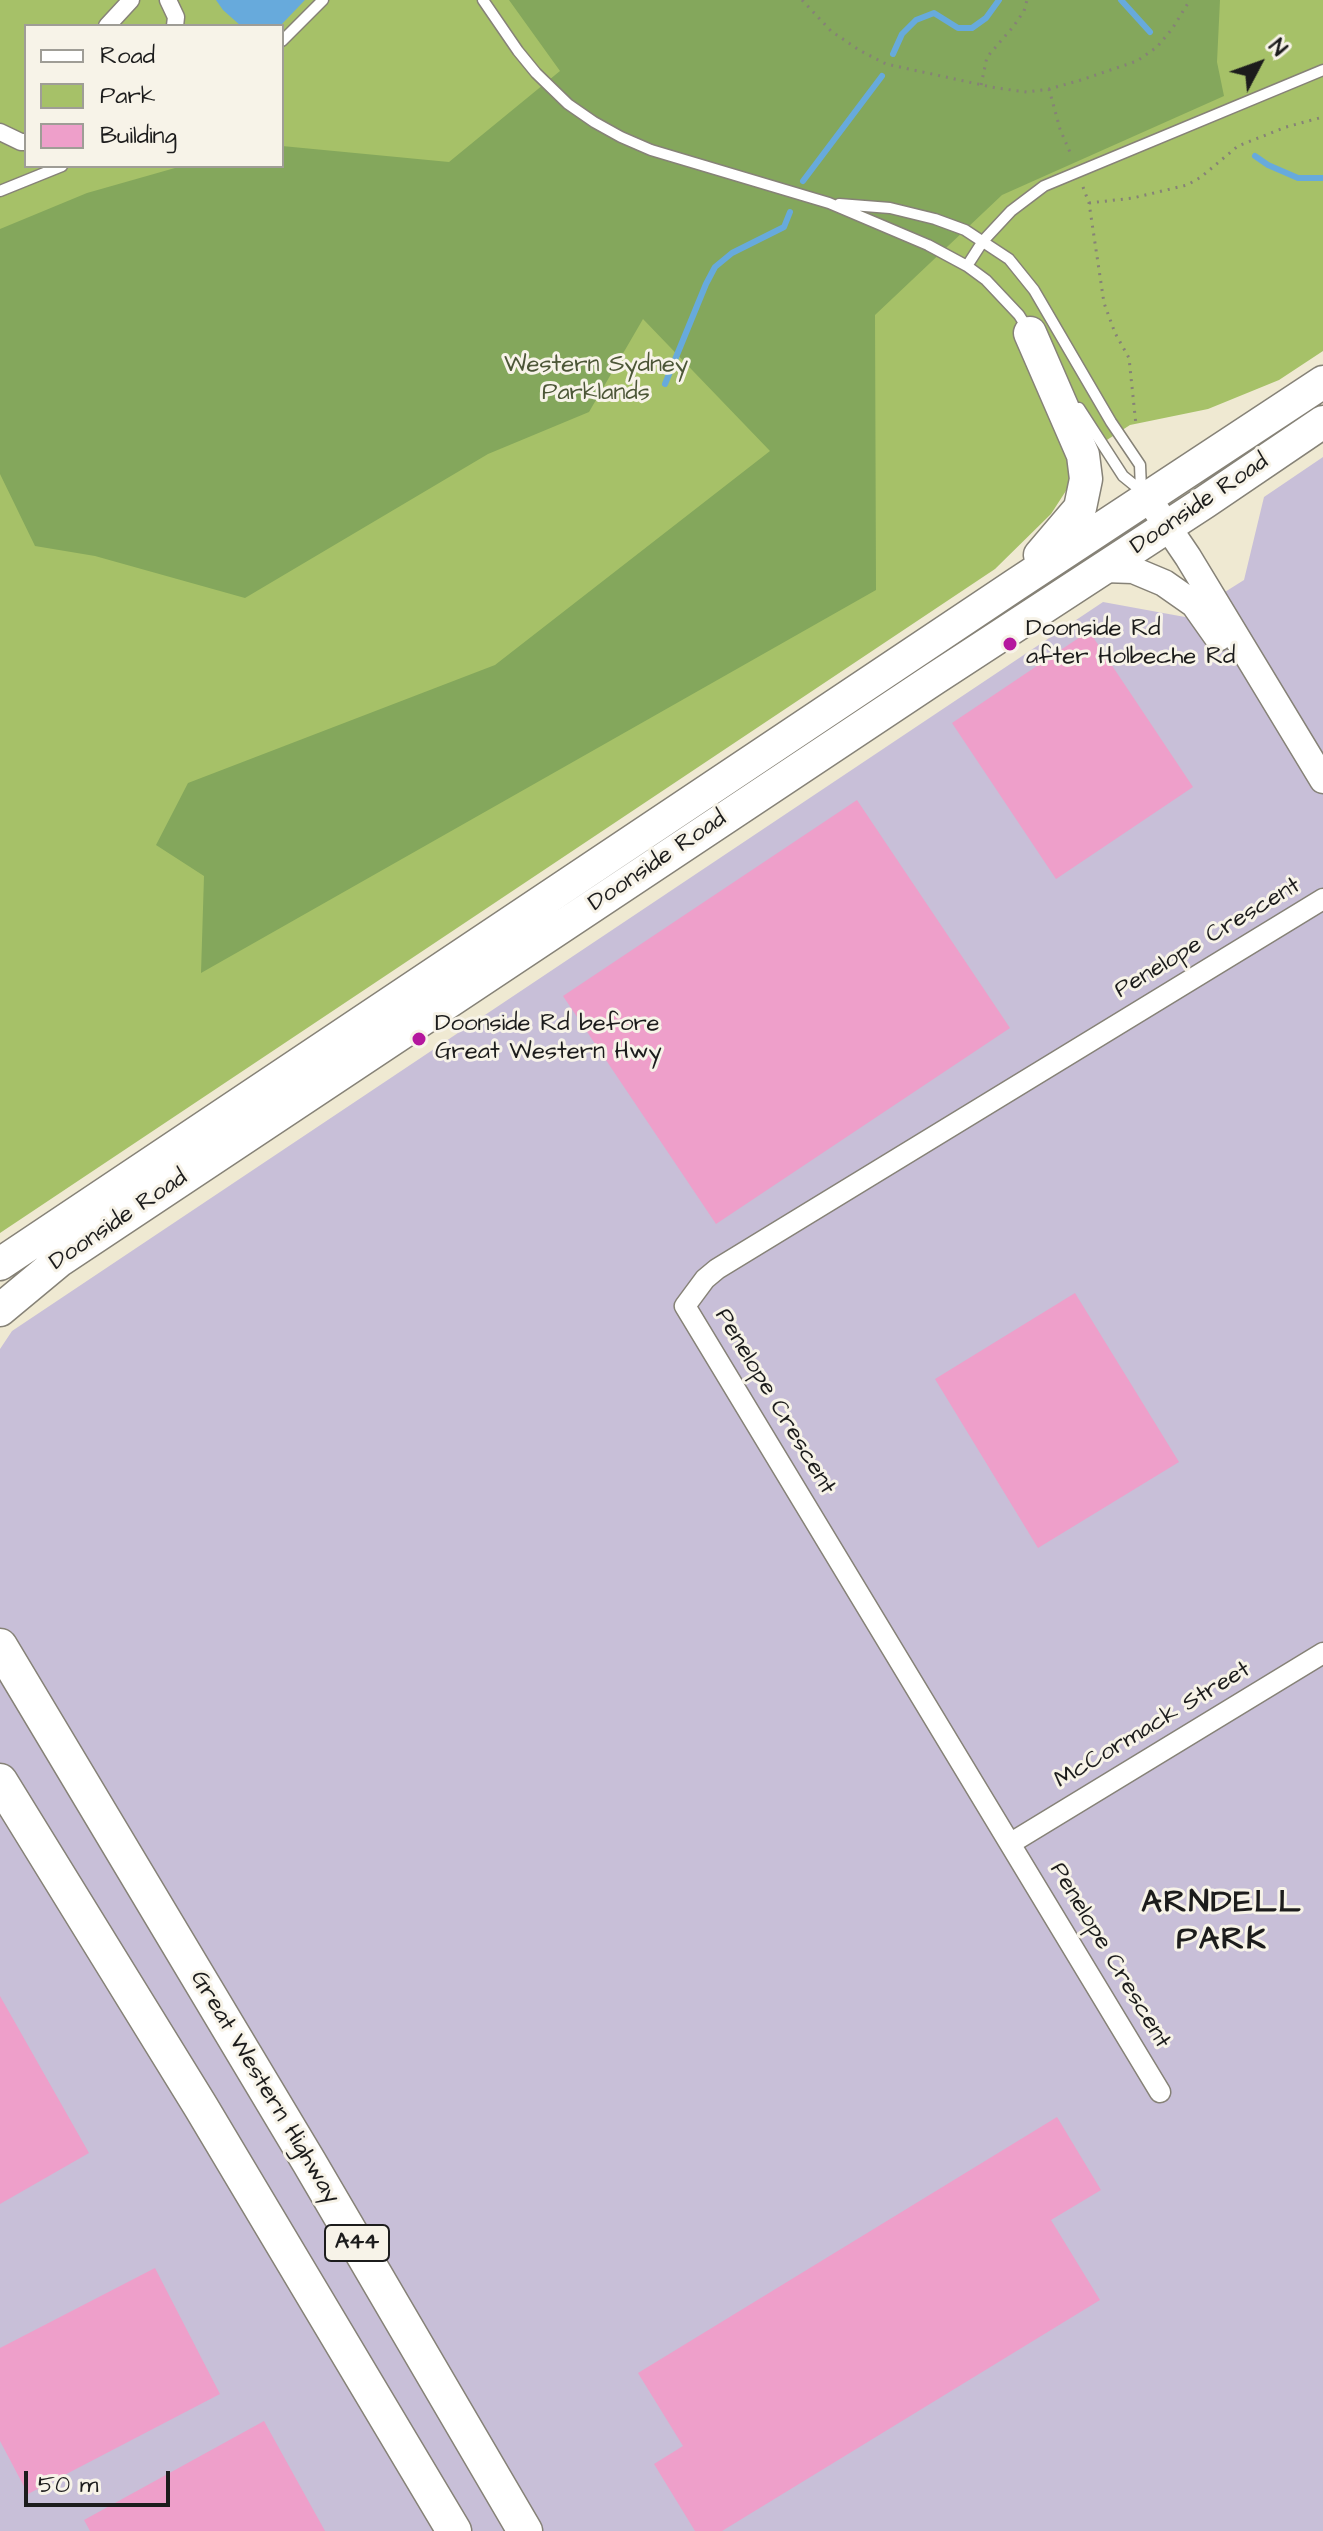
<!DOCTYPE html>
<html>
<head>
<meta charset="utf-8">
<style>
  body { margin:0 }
  #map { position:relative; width:1323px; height:2531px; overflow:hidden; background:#efe9d2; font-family:"Architects Daughter",sans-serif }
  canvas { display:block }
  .legend { position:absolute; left:24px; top:24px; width:260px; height:144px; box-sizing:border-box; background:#f7f3e8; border:2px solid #9f9d96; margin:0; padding:10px 14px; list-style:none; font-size:24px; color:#1c1c1c }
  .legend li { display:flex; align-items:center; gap:16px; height:40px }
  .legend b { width:40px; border:2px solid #9f9d96 }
  .north { position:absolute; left:1219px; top:24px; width:80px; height:80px; -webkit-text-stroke:6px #f7f3e8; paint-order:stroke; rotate:49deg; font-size:22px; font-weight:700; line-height:32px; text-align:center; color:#1c1c1c }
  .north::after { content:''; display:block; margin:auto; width:28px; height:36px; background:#1c1c1c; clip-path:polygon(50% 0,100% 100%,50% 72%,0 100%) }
  .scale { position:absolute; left:24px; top:2471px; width:146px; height:36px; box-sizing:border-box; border:4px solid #1c1c1c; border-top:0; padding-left:10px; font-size:24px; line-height:28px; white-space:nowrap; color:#1c1c1c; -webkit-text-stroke:6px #f7f3e8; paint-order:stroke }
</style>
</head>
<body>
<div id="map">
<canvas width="1323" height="2531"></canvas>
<ul class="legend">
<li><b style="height:10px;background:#fff"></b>Road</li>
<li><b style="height:22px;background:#a6c168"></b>Park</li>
<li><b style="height:22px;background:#ee9fca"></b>Building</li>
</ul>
<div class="north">N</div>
<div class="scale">50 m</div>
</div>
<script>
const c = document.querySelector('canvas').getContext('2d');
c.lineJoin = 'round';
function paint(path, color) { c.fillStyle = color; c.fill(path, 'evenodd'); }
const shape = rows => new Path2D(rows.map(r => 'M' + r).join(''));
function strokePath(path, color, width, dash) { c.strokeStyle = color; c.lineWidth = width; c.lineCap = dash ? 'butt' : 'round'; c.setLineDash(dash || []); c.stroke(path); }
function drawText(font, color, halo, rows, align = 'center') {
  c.font = font + ' "Architects Daughter",sans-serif'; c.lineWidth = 6; c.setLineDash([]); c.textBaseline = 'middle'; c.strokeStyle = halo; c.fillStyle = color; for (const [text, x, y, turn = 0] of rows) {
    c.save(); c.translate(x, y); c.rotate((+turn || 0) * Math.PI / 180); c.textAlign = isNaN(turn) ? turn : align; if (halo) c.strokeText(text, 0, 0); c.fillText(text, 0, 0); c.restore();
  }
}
const industrial = shape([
  [1323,457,1323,2531,0,2531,0,1349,12,1331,1103,602,1185,617,1244,580,1264,497]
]);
const green = shape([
  [0,0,1323,0,1323,351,1279,380,1208,409,1130,425,1093,449,1051,514,995,569,0,1233],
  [26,26,282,26,282,166,26,166]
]);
const forest = shape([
  [509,0,1220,0,1217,62,1224,96,1002,195,875,315,876,590,201,973,204,876,156,845,188,783,495,665,770,451,643,319,589,412,488,454,245,598,95,556,35,546,0,474,0,229,87,193,182,166,282,166,282,146,449,162,560,71]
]);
const water = shape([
  [216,0,305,0,280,26,241,26,223,10]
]);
const stream = shape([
  [1121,0,1150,32],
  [893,54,902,34,916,20,934,13,958,28,972,28,986,18,999,0],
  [1255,156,1268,165,1298,178,1323,178],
  [803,181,882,76],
  [665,384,706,284,715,267,732,253,784,227,790,212]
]);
const building = shape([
  [1089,631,1193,787,1056,879,952,723],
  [857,800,1010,1028,716,1224,563,996],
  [1075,1293,1179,1462,1038,1548,935,1379],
  [0,1996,89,2153,0,2204],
  [1057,2117,1101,2190,1051,2220,1100,2300,722,2531,695,2531,654,2464,683,2446,638,2373],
  [155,2268,220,2394,28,2494,0,2441,0,2348],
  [264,2421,325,2531,90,2531,84,2520]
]);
const path = shape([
  [802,0,831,31,859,50,886,64,996,88,1027,92,1049,89,1081,80,1137,61,1157,47,1172,29,1190,0],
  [981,85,987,57,1013,27,1024,11,1027,0],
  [1049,89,1060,129,1072,157],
  [1083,187,1089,203,1104,303,1115,333,1129,358,1136,425],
  [1089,203,1133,198,1187,185,1201,177,1238,146,1286,127,1323,117]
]);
const service = shape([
  [483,0,518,51,536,73,568,104,594,122,621,137,651,150,829,203,928,245,967,266,986,280,1019,315,1029,331],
  [282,41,323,0],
  [0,191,62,166],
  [839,204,890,208,935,219,965,230,1009,259,1034,290,1111,422,1140,465,1141,489],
  [967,266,983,241,1011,211,1044,186,1323,70],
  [1079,408,1123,476,1144,493]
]);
const pedestrian = shape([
  [168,0,176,17,175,26],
  [107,26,131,0],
  [0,132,21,142,26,142]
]);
const minor = shape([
  [1011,1843,1323,1653],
  [1160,2092,685,1306,705,1279,717,1269,1323,899]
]);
const tertiary = shape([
  [1148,498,1188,557,1323,780],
  [1104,569,1133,570,1164,583,1194,604,1218,638]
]);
const primary = shape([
  [1030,333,1083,455,1086,479,1080,508,1040,555],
  [0,1264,1015,585,1323,382],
  [0,1310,59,1261,934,679,1205,502,1323,422]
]);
const trunk = shape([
  [0,1646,309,2162,525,2531],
  [0,1781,201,2107,454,2531]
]);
const markers = [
  [1010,644,8,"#b5179e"],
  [419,1039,8,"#b5179e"]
];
const shields = [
  [357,2243,64]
];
const shieldNames = [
  ["A44",357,2243]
];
const parkNames = [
  ["Western Sydney",596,366],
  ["Parklands",596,394]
];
const streetNames = [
  ["Doonside Road",1200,505,-34],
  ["Doonside Road",658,862,-34],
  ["Penelope Crescent",1208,939,-31],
  ["Doonside Road",119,1221,-34],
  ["Penelope Crescent",774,1402,59],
  ["McCormack Street",1153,1726,-31],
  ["Penelope Crescent",1109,1956,59],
  ["Great Western Highway",264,2088,59]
];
const poiNames = [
  ["Doonside Rd",1026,630],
  ["after Holbeche Rd",1026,658],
  ["Doonside Rd before",435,1025],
  ["Great Western Hwy",435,1053]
];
const districtNames = [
  ["ARNDELL",1222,1904],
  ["PARK",1222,1941]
];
paint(industrial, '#c8bfd8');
paint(green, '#a6c168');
paint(forest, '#84a75c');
paint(water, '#67aadc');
strokePath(stream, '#67aadc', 6);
paint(building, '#ee9fca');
strokePath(service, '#868277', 13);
strokePath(pedestrian, '#868277', 19);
strokePath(minor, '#868277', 23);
strokePath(tertiary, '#868277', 29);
strokePath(primary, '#868277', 35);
strokePath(trunk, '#868277', 37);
strokePath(path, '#868277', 3, [2, 6]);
strokePath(service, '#fff', 10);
strokePath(pedestrian, '#fff', 16);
strokePath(minor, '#fff', 20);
strokePath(tertiary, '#fff', 26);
strokePath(primary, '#fff', 32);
strokePath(trunk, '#fff', 34);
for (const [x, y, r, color] of markers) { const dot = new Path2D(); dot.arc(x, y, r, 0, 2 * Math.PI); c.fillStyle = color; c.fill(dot); strokePath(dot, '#f7f3e8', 3); }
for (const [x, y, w] of shields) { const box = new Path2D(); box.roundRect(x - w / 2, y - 18, w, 36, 6); c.fillStyle = '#f7f3e8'; c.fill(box); strokePath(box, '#1c1c1c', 2); }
drawText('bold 22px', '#1c1c1c', null, shieldNames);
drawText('24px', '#4c5637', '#f7f3e8', parkNames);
drawText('24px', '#1c1c1c', '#f7f3e8', streetNames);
drawText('24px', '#1c1c1c', '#f7f3e8', poiNames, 'left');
c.letterSpacing = '2px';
drawText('bold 32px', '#1c1c1c', '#f7f3e8', districtNames);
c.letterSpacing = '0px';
</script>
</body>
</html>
